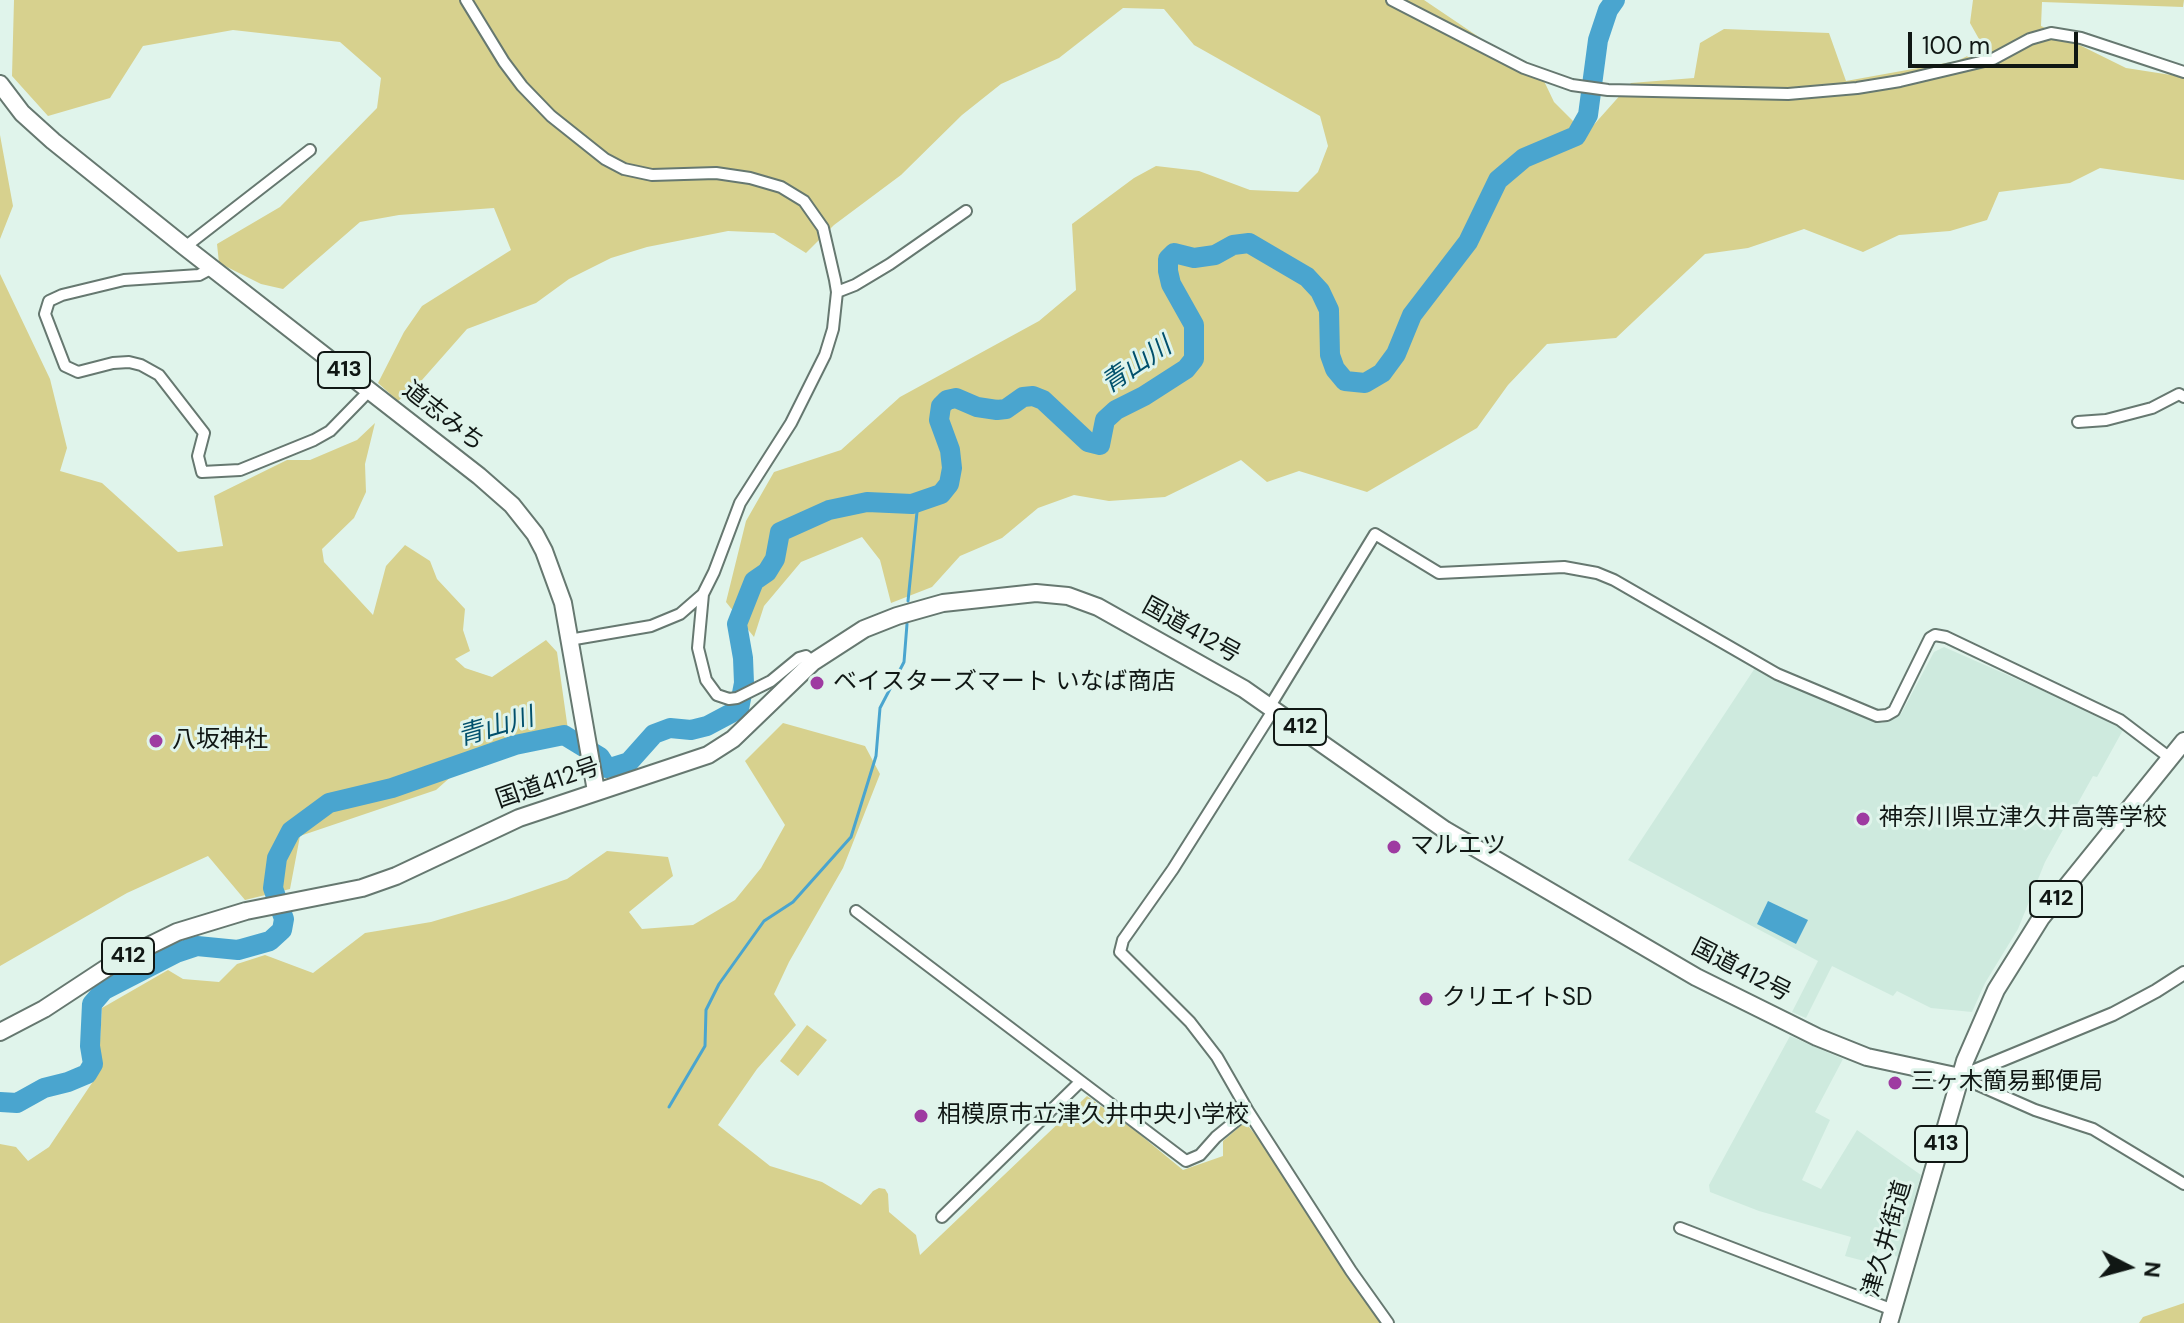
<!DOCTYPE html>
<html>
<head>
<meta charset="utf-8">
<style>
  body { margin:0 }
  #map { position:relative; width:2184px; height:1323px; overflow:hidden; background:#e0f4eb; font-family:"DM Sans",sans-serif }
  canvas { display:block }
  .north { position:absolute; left:2088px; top:1227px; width:80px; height:80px; -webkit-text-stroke:6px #e0f4eb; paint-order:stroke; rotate:96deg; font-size:22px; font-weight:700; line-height:32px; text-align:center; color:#101714 }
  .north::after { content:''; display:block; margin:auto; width:28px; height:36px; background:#101714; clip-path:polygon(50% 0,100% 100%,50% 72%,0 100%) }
  .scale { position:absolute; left:1908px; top:32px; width:170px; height:36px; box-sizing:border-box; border:4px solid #101714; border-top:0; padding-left:10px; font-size:24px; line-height:28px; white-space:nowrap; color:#101714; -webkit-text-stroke:6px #e0f4eb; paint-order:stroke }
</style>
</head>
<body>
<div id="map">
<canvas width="2184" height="1323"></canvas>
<div class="north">N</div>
<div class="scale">100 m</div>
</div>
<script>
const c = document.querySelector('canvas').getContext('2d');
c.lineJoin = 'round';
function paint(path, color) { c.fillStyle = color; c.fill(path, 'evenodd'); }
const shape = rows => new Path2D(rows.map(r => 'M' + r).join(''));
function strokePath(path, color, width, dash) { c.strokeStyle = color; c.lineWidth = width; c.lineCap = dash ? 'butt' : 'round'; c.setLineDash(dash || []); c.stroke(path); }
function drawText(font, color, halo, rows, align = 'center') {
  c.font = font + ' "DM Sans","Noto Sans JP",sans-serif'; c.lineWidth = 6; c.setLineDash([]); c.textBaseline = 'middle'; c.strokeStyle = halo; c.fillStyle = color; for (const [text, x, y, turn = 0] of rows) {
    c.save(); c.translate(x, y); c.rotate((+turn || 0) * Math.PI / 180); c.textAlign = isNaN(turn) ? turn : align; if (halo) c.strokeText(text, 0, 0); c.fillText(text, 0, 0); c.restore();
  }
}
const built = shape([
  [1944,647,2123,726,2123,730,2097,777,2093,776,2045,862,2018,929,1985,983,1972,1012,1931,1008,1897,991,1893,996,1832,966,1806,1018,1792,1012,1818,961,1628,860,1755,668,1774,680,1882,723,1901,714,1934,652],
  [1790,1036,1843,1059,1815,1112,1830,1120,1802,1180,1821,1189,1857,1130,1921,1175,1898,1257,1878,1249,1872,1263,1845,1256,1851,1237,1759,1211,1710,1192,1709,1185]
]);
const green = shape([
  [14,0,1424,0,1544,81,1554,102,1574,122,1574,147,1631,83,1694,78,1700,43,1724,29,1829,33,1846,81,1957,61,1984,48,1970,23,1973,0,2184,0,2183,7,2042,2,2041,26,2126,68,2184,77,2184,180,2100,168,2070,183,1999,192,1987,220,1950,231,1899,235,1863,252,1804,229,1748,248,1705,254,1616,338,1547,344,1508,385,1477,428,1367,492,1299,471,1267,482,1241,460,1165,497,1109,501,1074,495,1038,508,1002,538,960,556,932,587,891,603,880,560,862,537,801,562,764,606,754,637,726,602,746,521,774,472,841,450,900,397,1039,321,1076,290,1072,224,1134,178,1156,166,1199,171,1250,190,1298,192,1318,172,1328,146,1320,116,1194,45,1164,9,1123,8,1059,58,1001,84,962,115,901,175,834,225,806,253,774,233,728,231,647,247,611,258,569,279,536,303,467,329,422,380,398,401,378,383,404,332,422,306,511,250,494,208,399,215,360,222,283,289,261,284,219,263,217,244,280,207,377,108,381,78,340,42,233,30,143,46,110,98,48,116,12,76],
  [0,135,13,206,0,239],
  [0,274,50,379,67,448,60,471,102,483,178,552,223,546,214,496,287,460,310,460,357,440,375,423,365,464,366,492,354,518,322,549,324,562,373,615,386,566,405,545,430,561,437,579,465,609,463,630,470,651,455,659,465,668,492,677,546,640,557,652,568,730,479,752,436,790,300,836,290,889,245,900,208,856,127,893,0,966],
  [783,723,865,746,880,774,843,868,789,962,774,994,796,1025,757,1069,718,1125,770,1166,822,1182,861,1205,873,1191,879,1188,885,1189,888,1194,889,1212,916,1235,920,1255,1087,1096,1138,1133,1183,1170,1223,1156,1223,1141,1245,1122,1269,1152,1380,1323,0,1323,0,1144,16,1147,28,1161,49,1147,98,1074,102,1008,168,970,183,979,219,982,237,964,265,955,313,973,365,933,431,922,506,900,567,879,607,851,668,857,673,876,629,912,642,929,693,925,735,900,761,868,785,825,745,761],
  [807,1025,827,1040,798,1076,780,1061],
  [2184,1303,2184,1323,2139,1323,2143,1317]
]);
const water = shape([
  [1768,901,1808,920,1796,944,1757,924]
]);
const stream = shape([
  [908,601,918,502],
  [669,1107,705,1046,706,1010,719,984,764,921,793,902,851,837,876,756,880,708,904,662,907,624]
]);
const river = shape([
  [0,1102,17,1103,44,1088,68,1082,87,1074,93,1064,90,1046,92,1004,104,990,176,953,197,946,238,950,270,941,282,930,284,919,273,888,277,858,291,831,329,803,392,788,515,745,564,735,600,757,607,768,613,767,629,762,654,734,670,728,691,730,707,726,739,709,744,683,743,658,737,624,754,581,767,572,775,559,780,532,829,510,867,502,912,504,941,494,949,484,952,468,950,450,939,420,941,406,947,400,956,398,977,407,997,410,1006,409,1023,397,1033,396,1043,400,1088,442,1100,445,1105,420,1116,410,1144,396,1186,369,1194,359,1194,325,1171,284,1168,271,1168,259,1174,253,1194,258,1215,255,1233,245,1249,243,1307,277,1320,291,1329,310,1330,355,1335,369,1345,381,1365,383,1382,373,1396,354,1412,315,1468,242,1498,180,1524,158,1576,136,1588,115,1598,40,1608,10,1615,0]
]);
const minor = shape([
  [466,0,504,62,522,86,551,116,605,159,624,169,652,175,716,173,750,178,781,187,804,201,823,228,835,280,837,292,833,329,825,355,791,423,740,503,714,572,703,594,680,614,651,626,569,640],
  [1392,0,1524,68,1572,85,1608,90,1788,94,1857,88,1900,81,1993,59,2030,39,2051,33,2081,38,2184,72],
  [185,247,310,150],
  [212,268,199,275,124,280,62,295,49,301,45,314,65,366,78,372,113,363,129,362,141,365,159,375,204,433,198,456,202,472,240,470,314,440,330,431,370,390],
  [837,292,855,285,890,264,966,211],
  [2078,422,2106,420,2152,408,2179,394,2184,397],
  [703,594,698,648,706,680,717,695,729,699,737,698,771,681,799,658,806,656,813,662],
  [1270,706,1375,534,1439,573,1564,567,1597,573,1614,580,1777,674,1877,716,1887,715,1894,711,1930,638,1935,635,1946,637,2120,720,2170,758],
  [1274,709,1173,869,1123,940,1120,952,1190,1022,1217,1057,1248,1111,1351,1271,1388,1323],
  [856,911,1186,1161,1200,1155,1216,1137,1248,1111],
  [1960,1077,2035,1110,2093,1129,2184,1184],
  [942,1217,1080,1082],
  [1680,1228,1893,1310]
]);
const tertiary = shape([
  [1960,1077,2113,1014,2156,991,2184,973]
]);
const trunk = shape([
  [0,84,22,113,53,141,185,247,479,476,512,505,535,534,544,551,563,603,596,791],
  [0,1032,44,1009,114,963,177,932,246,911,362,888,396,876,519,818,708,755,733,739,813,662,864,629,897,616,943,603,1036,593,1068,596,1098,607,1244,689,1445,830,1696,977,1817,1037,1867,1057,1960,1077],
  [1889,1323,1965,1061,1996,990,2041,918,2184,741]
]);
const markers = [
  [817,683,8,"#9e3ba1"],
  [156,741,8,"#9e3ba1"],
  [1863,819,8,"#9e3ba1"],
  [1394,847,8,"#9e3ba1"],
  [1426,999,8,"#9e3ba1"],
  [1895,1083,8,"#9e3ba1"],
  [921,1116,8,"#9e3ba1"]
];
const shields = [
  [344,370,52],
  [1300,727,52],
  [2056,899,52],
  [128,956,52],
  [1941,1144,52]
];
const shieldNames = [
  ["413",344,370],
  ["412",1300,727],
  ["412",2056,899],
  ["412",128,956],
  ["413",1941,1144]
];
const streetNames = [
  ["道志みち",443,417,38],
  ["国道412号",1191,631,29],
  ["国道412号",548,784,-19],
  ["国道412号",1741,971,27],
  ["津久井街道",1888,1239,-74]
];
const poiNames = [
  ["ベイスターズマート いなば商店",833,683],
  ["八坂神社",172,741],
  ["神奈川県立津久井高等学校",1879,819],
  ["マルエツ",1410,847],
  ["クリエイトSD",1442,999],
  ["三ヶ木簡易郵便局",1911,1083],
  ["相模原市立津久井中央小学校",937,1116]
];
const waterNames = [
  ["青山川",1137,366,-34],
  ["青山川",496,728,-16]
];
paint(built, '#ceeade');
paint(green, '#d7d18e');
paint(water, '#4aa5cf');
strokePath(stream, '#4aa5cf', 3);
strokePath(river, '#4aa5cf', 20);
strokePath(minor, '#667870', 14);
strokePath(tertiary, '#667870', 16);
strokePath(trunk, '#667870', 20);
strokePath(minor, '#fff', 10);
strokePath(tertiary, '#fff', 12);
strokePath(trunk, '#fff', 16);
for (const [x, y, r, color] of markers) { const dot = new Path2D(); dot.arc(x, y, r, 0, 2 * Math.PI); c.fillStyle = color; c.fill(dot); strokePath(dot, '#e0f4eb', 3); }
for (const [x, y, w] of shields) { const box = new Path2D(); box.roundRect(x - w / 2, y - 18, w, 36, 6); c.fillStyle = '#e0f4eb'; c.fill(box); strokePath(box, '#101714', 2); }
drawText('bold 22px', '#101714', null, shieldNames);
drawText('24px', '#101714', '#e0f4eb', streetNames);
drawText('24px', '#101714', '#e0f4eb', poiNames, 'left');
drawText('italic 26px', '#01506c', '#e0f4eb', waterNames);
</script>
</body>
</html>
